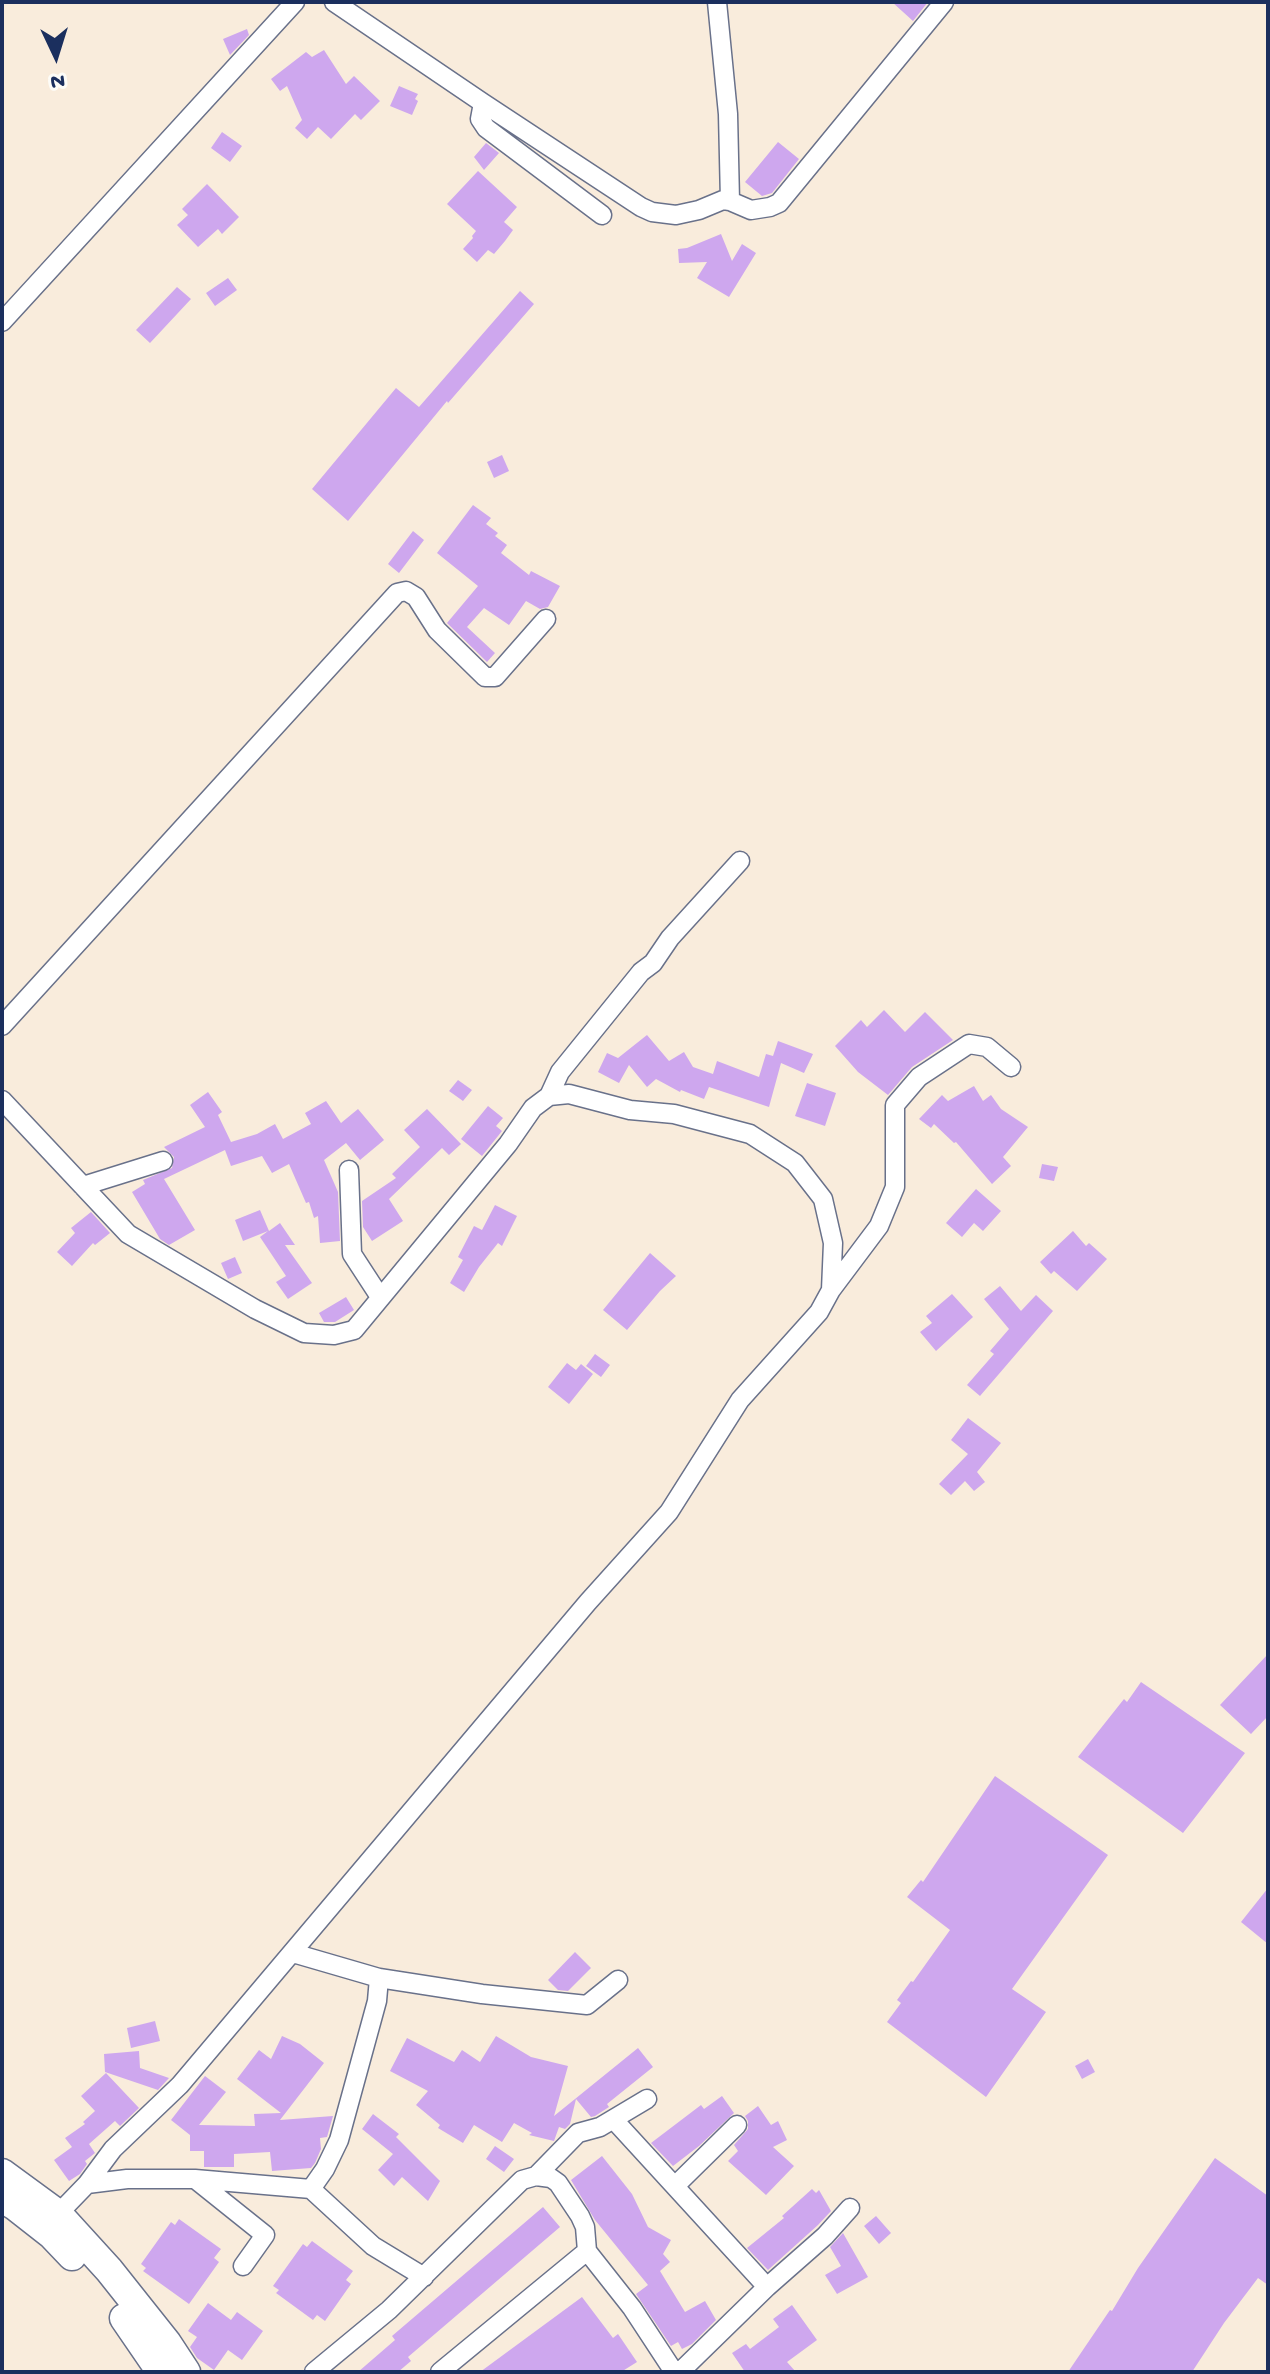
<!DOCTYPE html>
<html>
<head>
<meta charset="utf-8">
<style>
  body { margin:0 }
  #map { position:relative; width:1270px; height:2374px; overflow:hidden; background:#f9ecdc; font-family:"Gochi Hand",sans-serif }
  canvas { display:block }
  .frame { position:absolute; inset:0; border:4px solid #1b2f5e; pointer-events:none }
  .north { position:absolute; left:16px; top:16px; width:80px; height:80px; -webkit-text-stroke:6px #fdfcf7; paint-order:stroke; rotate:176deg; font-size:22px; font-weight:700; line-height:32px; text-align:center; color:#1b2f5e }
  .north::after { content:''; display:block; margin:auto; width:28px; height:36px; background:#1b2f5e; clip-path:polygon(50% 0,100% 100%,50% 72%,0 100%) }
</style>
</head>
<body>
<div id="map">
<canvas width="1270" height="2374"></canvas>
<div class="frame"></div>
<div class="north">N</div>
</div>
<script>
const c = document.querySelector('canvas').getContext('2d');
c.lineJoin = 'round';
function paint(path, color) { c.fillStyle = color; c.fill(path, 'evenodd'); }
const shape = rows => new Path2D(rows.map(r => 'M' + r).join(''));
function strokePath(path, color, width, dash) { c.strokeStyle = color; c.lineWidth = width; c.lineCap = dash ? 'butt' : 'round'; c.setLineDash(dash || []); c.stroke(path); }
const building = shape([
  [892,2,928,2,913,21],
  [247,29,249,35,230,55,223,39],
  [324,50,346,84,354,76,380,101,361,120,355,114,331,139,318,127,307,139,295,128,302,120,287,86,280,91,271,79,306,52,312,57],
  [399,86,418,94,415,99,418,101,412,115,390,106],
  [222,132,242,146,230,162,211,148],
  [778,142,799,159,772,193,762,196,745,182],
  [486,143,499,153,484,170,474,157],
  [478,171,517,207,504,222,513,230,505,241,494,254,488,250,477,262,463,249,473,238,472,236,476,231,447,204],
  [207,184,239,217,222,234,218,229,198,247,177,225,188,215,182,209],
  [721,234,732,261,742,244,756,253,729,297,697,278,707,262,679,263,678,249,687,248],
  [228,278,237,290,215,306,206,293],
  [177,287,191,299,150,343,136,330],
  [520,291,534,304,448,403,447,401,348,521,312,489,396,388,419,407],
  [502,455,509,471,494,478,487,462],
  [473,505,491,518,486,524,498,533,495,536,507,545,501,553,529,575,531,571,560,586,548,607,540,609,526,601,509,625,484,608,467,627,495,653,487,662,447,623,478,586,437,553],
  [413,531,424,540,399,573,388,564],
  [884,1010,905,1032,925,1012,953,1040,912,1067,888,1095,858,1072,835,1046,861,1020,867,1027],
  [647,1035,669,1061,684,1052,693,1067,713,1074,717,1061,759,1077,766,1054,773,1056,778,1041,813,1054,804,1073,781,1063,769,1107,709,1087,704,1099,681,1090,680,1092,656,1079,647,1087,629,1065,619,1083,598,1072,607,1053,618,1058],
  [458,1080,472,1090,463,1101,449,1091],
  [807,1083,836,1093,825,1126,795,1116],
  [974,1086,983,1101,991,1095,1001,1109,1028,1127,1003,1157,1011,1166,992,1184,956,1142,954,1143,934,1124,931,1128,919,1119,942,1095,948,1101],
  [208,1092,222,1112,218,1115,231,1142,257,1134,275,1124,283,1139,311,1124,305,1113,326,1101,341,1123,358,1109,384,1140,360,1160,346,1143,324,1160,338,1192,340,1241,320,1243,318,1216,314,1218,309,1202,306,1203,289,1164,272,1173,262,1156,231,1166,225,1150,164,1179,195,1230,169,1245,160,1239,132,1192,145,1184,143,1180,172,1168,174,1157,164,1147,205,1127,190,1105],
  [488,1106,503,1118,496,1126,502,1131,482,1156,461,1139],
  [427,1109,461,1144,449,1155,442,1148,389,1199,403,1221,372,1241,363,1227,362,1201,396,1178,392,1174,420,1147,404,1130],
  [1042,1164,1058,1167,1054,1181,1039,1178],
  [976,1189,1001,1211,983,1231,974,1223,962,1237,946,1223],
  [495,1205,517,1216,502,1246,498,1243,479,1267,464,1292,450,1283,463,1260,458,1257,474,1226,482,1230],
  [260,1210,269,1231,280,1223,295,1245,285,1245,312,1283,288,1299,276,1282,286,1276,260,1237,268,1231,243,1241,235,1220],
  [91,1212,110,1233,95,1245,93,1243,72,1266,57,1252,75,1233,71,1228],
  [1073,1231,1086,1246,1089,1243,1107,1259,1077,1291,1054,1271,1051,1274,1040,1262],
  [650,1253,676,1276,660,1291,627,1330,603,1310],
  [235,1257,242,1273,228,1279,221,1263],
  [1000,1286,1021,1311,1036,1295,1053,1311,980,1396,967,1385,994,1354,990,1351,1009,1329,984,1299],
  [952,1294,973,1317,936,1351,920,1332,932,1323,926,1316],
  [346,1297,354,1310,335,1322,324,1322,319,1313],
  [595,1354,610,1365,601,1377,586,1366],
  [567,1363,576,1370,581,1364,593,1374,569,1404,548,1387],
  [968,1418,1001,1443,977,1472,985,1482,974,1491,965,1481,951,1495,939,1484,968,1454,951,1440],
  [1268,1654,1268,1716,1251,1734,1220,1705],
  [1141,1682,1245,1753,1183,1833,1078,1757,1124,1699,1127,1702],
  [995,1776,1108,1855,1012,1989,1046,2012,986,2097,887,2022,901,2003,897,2000,911,1981,913,1982,950,1930,907,1897,921,1880,923,1882],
  [1268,1888,1268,1944,1241,1922],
  [575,1952,591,1968,568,1991,558,1990,548,1980],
  [155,2021,160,2041,131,2048,127,2028],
  [282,2036,300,2044,324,2063,280,2120,333,2116,327,2137,320,2138,321,2149,315,2163,311,2168,272,2171,270,2152,234,2154,234,2167,204,2167,204,2151,190,2151,190,2135,171,2120,205,2076,226,2092,199,2125,255,2126,254,2114,281,2113,237,2079,259,2050,271,2059],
  [496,2036,531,2057,568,2066,554,2116,638,2048,653,2067,607,2104,609,2107,595,2116,591,2117,576,2099,570,2124,565,2129,559,2127,554,2141,529,2135,532,2133,514,2123,502,2142,474,2125,463,2143,438,2128,440,2125,416,2105,428,2091,390,2071,407,2038,454,2062,462,2050,480,2062],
  [139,2051,140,2068,169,2078,158,2090,105,2072,104,2054],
  [1088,2059,1095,2072,1082,2079,1075,2066],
  [106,2073,139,2108,120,2126,115,2121,89,2144,95,2153,85,2161,87,2164,80,2174,69,2181,54,2160,72,2147,65,2138,85,2124,83,2122,95,2111,81,2096],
  [722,2096,734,2113,699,2146,673,2166,651,2143,701,2105,704,2109],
  [758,2106,771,2125,778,2121,787,2140,773,2147,794,2166,766,2195,728,2161,738,2151,734,2145,748,2129,748,2121,745,2116],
  [373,2114,399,2134,396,2137,440,2181,428,2201,402,2177,394,2186,378,2170,393,2154,362,2129],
  [495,2146,514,2159,504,2172,486,2159],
  [602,2156,632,2194,648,2227,671,2240,663,2254,670,2262,660,2271,685,2312,705,2301,716,2320,692,2344,682,2349,678,2342,671,2346,636,2294,648,2285,595,2220,571,2180],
  [1215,2158,1268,2196,1268,2285,1258,2278,1224,2323,1192,2372,1068,2372,1110,2310,1112,2311,1138,2268],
  [812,2189,816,2193,819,2190,831,2211,818,2225,768,2270,747,2248,784,2218,782,2216],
  [543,2207,560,2227,408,2357,411,2361,398,2372,358,2372,395,2340,392,2336],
  [876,2216,891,2233,879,2244,864,2226],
  [179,2219,221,2249,214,2258,219,2262,189,2304,143,2271,146,2268,141,2264,171,2222,175,2225],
  [843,2233,868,2277,837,2294,825,2275,841,2266,830,2247],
  [312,2241,353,2271,346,2280,351,2284,325,2321,317,2315,313,2320,276,2293,279,2290,273,2286,303,2244,307,2247],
  [582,2297,613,2338,618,2334,637,2362,621,2372,480,2372],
  [208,2303,231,2320,237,2312,263,2331,242,2360,228,2350,214,2370,197,2358,190,2347,197,2337,188,2331],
  [792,2305,817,2340,787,2362,796,2372,745,2372,732,2353,746,2344,750,2349,779,2327,773,2319]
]);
const minor = shape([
  [334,2,483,103,641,207,652,212,676,215,699,210,723,200,730,201,751,210,770,207,779,203,944,2],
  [717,2,728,114,730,201],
  [483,103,480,119,486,128,602,215],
  [2,322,295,2],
  [2,1026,397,593,406,591,416,597,437,630,485,677,495,677,546,619],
  [549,1096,560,1072,641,972,653,963,670,938,740,861],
  [2,1100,128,1234,255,1309,304,1333,334,1335,354,1330,508,1144,533,1108,549,1096,569,1094,630,1110,674,1114,750,1134,795,1163,823,1199,833,1243,831,1290,819,1312,740,1400,669,1512,588,1602,180,2085,113,2149,87,2184],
  [349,1170,352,1254,380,1297],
  [83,1186,163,1161],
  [831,1290,879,1226,895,1187,895,1105,919,1077,969,1044,987,1047,1011,1067],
  [293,1953,379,1978,482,1994,587,2005,618,1980],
  [614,2120,767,2287],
  [536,2176,578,2133,600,2127,647,2099],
  [195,2179,265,2235,243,2266],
  [675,2186,737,2125],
  [311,2189,325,2169,339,2140,377,2001,379,1978],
  [58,2214,87,2184,127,2179,195,2179,311,2189,373,2246,424,2277],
  [587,2251,632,2308,674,2372],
  [314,2372,389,2310,522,2180,536,2176,551,2178,558,2183,580,2216,585,2227,587,2251,440,2372],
  [677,2372,684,2368,767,2287,825,2236,850,2208]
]);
const primary = shape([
  [2,2173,58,2214,109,2270,167,2343,186,2372],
  [2,2198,15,2206,52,2235,72,2256],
  [124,2318,161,2372]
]);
paint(building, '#cea7ee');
strokePath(minor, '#69718a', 21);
strokePath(primary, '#69718a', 31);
strokePath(minor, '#fff', 18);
strokePath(primary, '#fff', 28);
</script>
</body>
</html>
